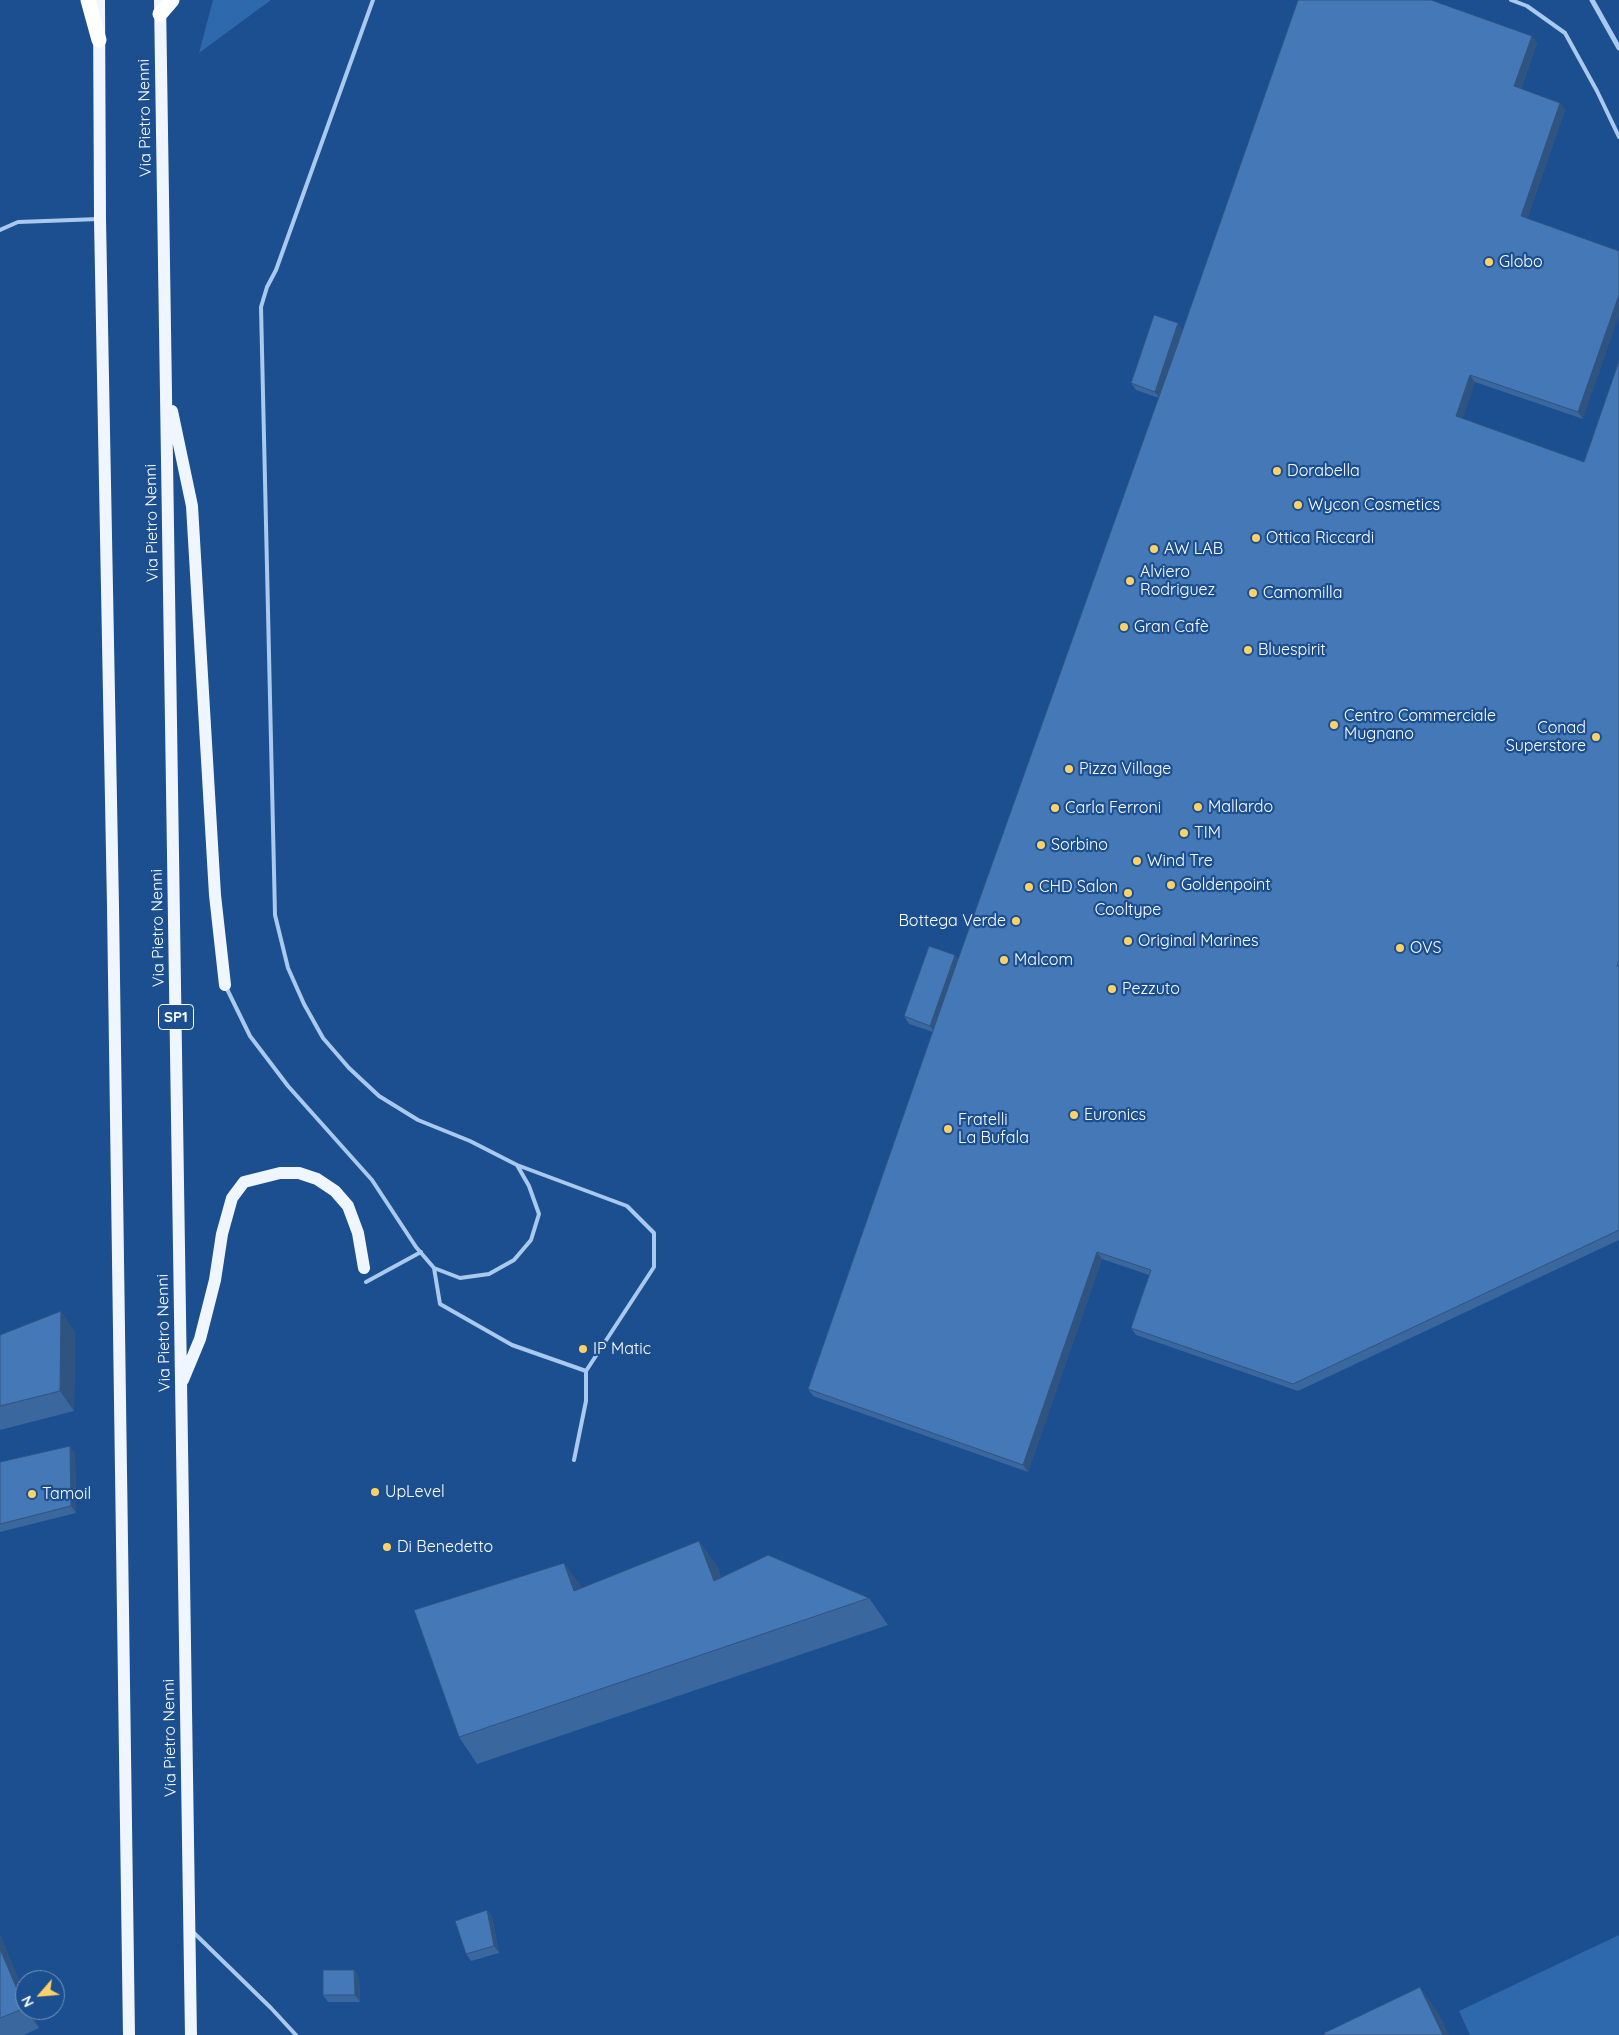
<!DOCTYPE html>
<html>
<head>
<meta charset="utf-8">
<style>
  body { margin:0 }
  #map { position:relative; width:1619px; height:2035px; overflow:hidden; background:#1b4f8f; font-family:Quicksand,sans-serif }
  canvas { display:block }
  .north { position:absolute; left:15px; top:1970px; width:50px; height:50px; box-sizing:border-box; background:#1b4f8f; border:1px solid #7695bc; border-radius:50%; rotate:243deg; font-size:14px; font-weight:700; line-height:20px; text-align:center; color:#fff }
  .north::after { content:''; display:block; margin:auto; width:18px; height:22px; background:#ffd166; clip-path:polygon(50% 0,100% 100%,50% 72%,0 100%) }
</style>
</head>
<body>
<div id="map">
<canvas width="1619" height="2035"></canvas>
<div class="north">N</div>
</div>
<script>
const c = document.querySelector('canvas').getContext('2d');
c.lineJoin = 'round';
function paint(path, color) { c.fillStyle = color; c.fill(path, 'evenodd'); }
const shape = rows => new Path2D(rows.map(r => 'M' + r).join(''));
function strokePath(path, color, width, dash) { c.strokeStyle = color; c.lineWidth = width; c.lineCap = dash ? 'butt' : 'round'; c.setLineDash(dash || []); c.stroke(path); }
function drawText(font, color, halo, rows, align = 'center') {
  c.font = font + ' Quicksand,sans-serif'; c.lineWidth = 4.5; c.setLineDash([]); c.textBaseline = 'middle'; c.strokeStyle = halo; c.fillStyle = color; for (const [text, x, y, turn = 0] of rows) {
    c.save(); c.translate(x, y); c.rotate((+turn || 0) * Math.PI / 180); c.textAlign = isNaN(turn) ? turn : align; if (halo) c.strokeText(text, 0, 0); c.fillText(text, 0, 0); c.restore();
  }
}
const green = shape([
  [213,0,271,0,199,53],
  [1619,1935,1619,2035,1470,2035,1459,2011]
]);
const lane = shape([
  [1511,0,1527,6,1565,33,1597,91,1619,137],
  [0,230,18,222,99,219],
  [226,987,250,1036,288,1086,372,1180,416,1247,434,1268,460,1278,489,1274,514,1260,531,1240,539,1214,529,1186,517,1165,470,1141,418,1120,379,1096,349,1068,323,1038,304,1004,288,968,275,915,261,307,267,287,276,270,373,0],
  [517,1165,627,1206,654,1233,654,1267,586,1371],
  [434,1268,440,1304,512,1345,586,1371,586,1401,574,1460],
  [366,1282,421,1252],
  [193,1932,271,2008,296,2035]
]);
const street = shape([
  [1592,0,1619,48]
]);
const primary = shape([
  [99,0,100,219,113,906,129,2035],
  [160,0,191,2035],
  [172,411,192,506,215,895,225,985],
  [183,1380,200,1339,215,1280,222,1234,232,1198,244,1182,280,1173,299,1173,317,1179,335,1191,348,1206,358,1233,364,1268]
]);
const highway = shape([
  [88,0,99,40],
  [160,14,172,0]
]);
const wall = shape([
  [1532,36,1537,43,1521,89,1560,103,1565,110,1527,219,1583,419,1475,382,1462,419,1584,462,1619,361,1619,1240,1298,1391,1136,1335,1131,1328,1149,1275,1102,1259,1028,1472,813,1396,808,1389,933,1032,909,1024,904,1016,958,959,1159,398,1136,390,1131,383,1183,330],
  [75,1332,74,1411,0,1430,0,1335],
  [75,1453,76,1513,0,1532,0,1462],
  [699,1541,718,1568,721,1578,869,1598,888,1625,477,1764,459,1737,564,1563,582,1588],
  [487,1910,492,1917,499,1953,471,1961,466,1954],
  [0,1935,25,1995,25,2010,31,2010,39,2028,24,2035,0,2035],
  [354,1970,359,1977,360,2002,328,2002,323,1995]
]);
const shadedWall = shape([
  [1532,36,1537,43,1519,94,1514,86],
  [1560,103,1565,110,1526,223,1521,216],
  [1619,295,1619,316,1583,419,1578,412],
  [1178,323,1183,330,1160,399,1155,392],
  [1470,375,1475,382,1461,423,1456,416],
  [955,955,960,962,935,1033,930,1026],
  [1097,1252,1102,1259,1028,1472,1023,1465],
  [61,1311,75,1332,74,1411,60,1391],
  [70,1446,75,1453,76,1513,71,1506],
  [699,1541,718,1568,732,1608,714,1581],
  [564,1563,583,1589,574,1591],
  [487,1910,492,1917,499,1953,494,1946],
  [0,1935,25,1995,25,2008,0,1949],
  [354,1970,359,1977,360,2002,355,1995],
  [1420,1987,1439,2014,1449,2035,1443,2035],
  [26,2010,31,2010,39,2028]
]);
const building = shape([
  [1298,0,1431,0,1532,36,1514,86,1560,103,1521,216,1619,251,1619,295,1578,412,1470,375,1456,416,1584,462,1619,361,1619,960,1617,966,1619,966,1619,1230,1293,1384,1131,1328,1151,1270,1097,1252,1023,1465,808,1389,951,979,1176,349,1298,0],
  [1154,315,1178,323,1155,392,1131,383,1154,315],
  [929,946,955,955,930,1026,904,1016,929,946],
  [61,1311,60,1391,0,1406,0,1335,61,1311],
  [70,1446,71,1506,0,1524,0,1462,70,1446],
  [699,1541,714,1581,768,1555,869,1598,459,1737,414,1610,564,1563,574,1591,699,1541],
  [487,1910,494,1946,466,1954,455,1921,487,1910],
  [0,1949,25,2008,0,2018,0,1949],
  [323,1970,354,1970,355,1995,323,1995,323,1970],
  [1420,1987,1443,2035,1325,2035,1324,2033,1420,1987]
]);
const markers = [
  [1489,262,5,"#ffd166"],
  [1277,471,5,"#ffd166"],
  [1298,505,5,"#ffd166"],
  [1256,538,5,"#ffd166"],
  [1154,549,5,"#ffd166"],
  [1130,581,5,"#ffd166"],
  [1253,593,5,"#ffd166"],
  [1124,627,5,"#ffd166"],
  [1248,650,5,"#ffd166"],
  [1334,725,5,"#ffd166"],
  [1596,737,5,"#ffd166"],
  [1069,769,5,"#ffd166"],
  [1198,807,5,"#ffd166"],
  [1055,808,5,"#ffd166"],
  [1184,833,5,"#ffd166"],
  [1041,845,5,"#ffd166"],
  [1137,861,5,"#ffd166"],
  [1171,885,5,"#ffd166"],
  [1029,887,5,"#ffd166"],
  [1128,893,5,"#ffd166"],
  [1016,921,5,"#ffd166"],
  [1128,941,5,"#ffd166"],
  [1400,948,5,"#ffd166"],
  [1004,960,5,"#ffd166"],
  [1112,989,5,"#ffd166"],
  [1074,1115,5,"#ffd166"],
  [948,1129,5,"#ffd166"],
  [583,1349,5,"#ffd166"],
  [375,1492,5,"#ffd166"],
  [32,1494,5,"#ffd166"],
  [387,1547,5,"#ffd166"]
];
const shields = [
  [176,1017,35]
];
const shieldNames = [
  ["SP1",176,1017]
];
const streetNames = [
  ["Via Pietro Nenni",145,118,-91],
  ["Via Pietro Nenni",152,523,-91],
  ["Via Pietro Nenni",158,928,-91],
  ["Via Pietro Nenni",164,1333,-91],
  ["Via Pietro Nenni",170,1738,-91]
];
const poiNames = [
  ["Globo",1499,262],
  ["Dorabella",1287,471],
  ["Wycon Cosmetics",1308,505],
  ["Ottica Riccardi",1266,538],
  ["AW LAB",1164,549],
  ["Alviero",1140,572],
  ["Rodriguez",1140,590],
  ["Camomilla",1263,593],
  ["Gran Cafè",1134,627],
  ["Bluespirit",1258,650],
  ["Centro Commerciale",1344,716],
  ["Mugnano",1344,734],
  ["Conad",1586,728,"right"],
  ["Superstore",1586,746,"right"],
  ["Pizza Village",1079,769],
  ["Mallardo",1208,807],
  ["Carla Ferroni",1065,808],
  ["TIM",1194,833],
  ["Sorbino",1051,845],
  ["Wind Tre",1147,861],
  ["Goldenpoint",1181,885],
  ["CHD Salon",1039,887],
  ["Cooltype",1128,910,"center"],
  ["Bottega Verde",1006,921,"right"],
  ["Original Marines",1138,941],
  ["OVS",1410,948],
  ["Malcom",1014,960],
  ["Pezzuto",1122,989],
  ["Euronics",1084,1115],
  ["Fratelli",958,1120],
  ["La Bufala",958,1138],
  ["IP Matic",593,1349],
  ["UpLevel",385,1492],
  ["Tamoil",42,1494],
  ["Di Benedetto",397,1547]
];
paint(green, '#2e69ad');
strokePath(lane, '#a9c9ee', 4);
strokePath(street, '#a9c9ee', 5);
strokePath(primary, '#f0f6ff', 12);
strokePath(highway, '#fff', 15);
paint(wall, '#3a679d');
paint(shadedWall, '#305480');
paint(building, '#4478b7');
strokePath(building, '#305480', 1);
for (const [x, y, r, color] of markers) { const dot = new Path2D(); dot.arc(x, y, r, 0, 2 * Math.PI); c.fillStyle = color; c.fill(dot); strokePath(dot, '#1b4f8f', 2); }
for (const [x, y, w] of shields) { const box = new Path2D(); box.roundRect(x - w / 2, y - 12.5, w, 25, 4); c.fillStyle = '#1b4f8f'; c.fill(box); strokePath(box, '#fff', 1); }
drawText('bold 15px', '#fff', null, shieldNames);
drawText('16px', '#fff', '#1b4f8f', streetNames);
drawText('16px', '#fff', '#1b4f8f', poiNames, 'left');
</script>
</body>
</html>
